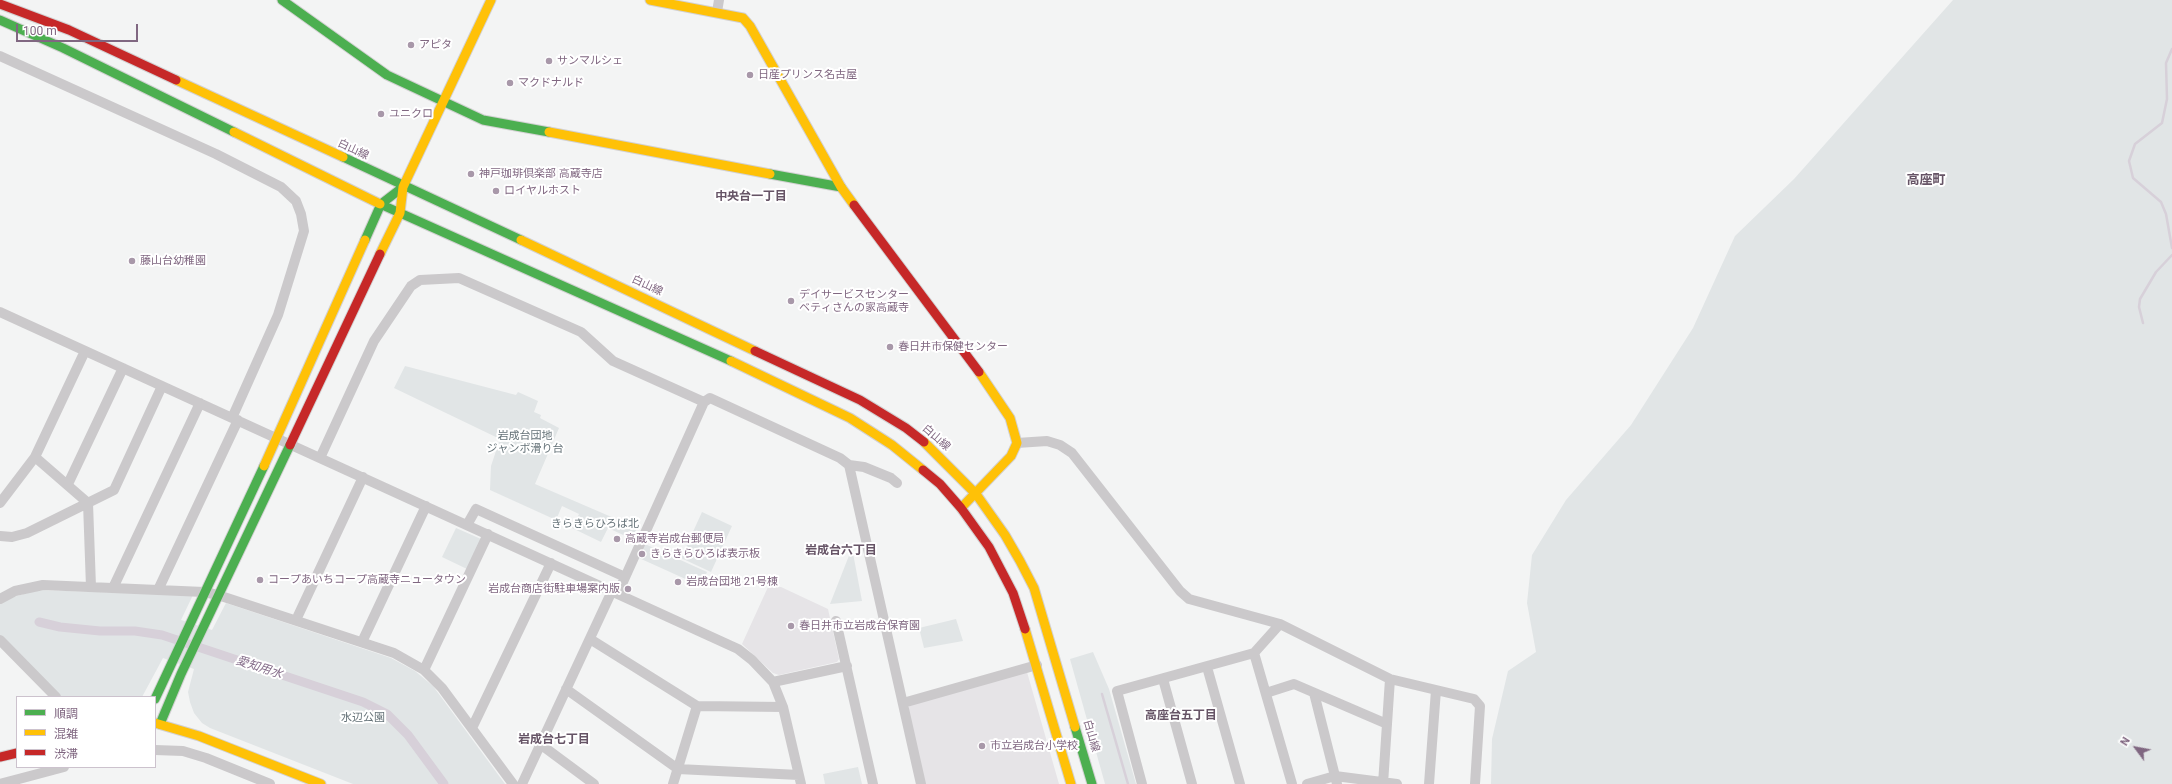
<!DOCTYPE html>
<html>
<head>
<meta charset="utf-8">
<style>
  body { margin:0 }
  #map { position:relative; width:2172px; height:784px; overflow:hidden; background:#f3f4f4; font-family:Roboto,"Noto Sans JP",sans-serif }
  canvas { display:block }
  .legend { position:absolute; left:16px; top:696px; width:140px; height:72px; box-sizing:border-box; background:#fff; border:1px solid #ccc2cd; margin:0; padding:5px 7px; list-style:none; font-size:12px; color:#806781 }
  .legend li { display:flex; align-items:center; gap:8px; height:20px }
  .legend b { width:20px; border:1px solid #ccc2cd }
  .north { position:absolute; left:2116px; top:728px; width:40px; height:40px; -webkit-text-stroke:3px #fff; paint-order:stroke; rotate:302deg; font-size:11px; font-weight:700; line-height:16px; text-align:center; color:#806781 }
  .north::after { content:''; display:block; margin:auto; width:14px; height:18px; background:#806781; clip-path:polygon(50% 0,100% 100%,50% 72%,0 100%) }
  .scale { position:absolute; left:16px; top:24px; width:122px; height:18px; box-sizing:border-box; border:2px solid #806781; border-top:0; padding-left:5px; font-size:12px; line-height:14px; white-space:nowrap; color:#806781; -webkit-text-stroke:3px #fff; paint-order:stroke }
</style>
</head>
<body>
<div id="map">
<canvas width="2172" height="784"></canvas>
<ul class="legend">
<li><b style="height:5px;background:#4caf50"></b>順調</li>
<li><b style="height:5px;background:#ffc107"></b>混雑</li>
<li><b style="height:5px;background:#c62828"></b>渋滞</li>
</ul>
<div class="north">N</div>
<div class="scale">100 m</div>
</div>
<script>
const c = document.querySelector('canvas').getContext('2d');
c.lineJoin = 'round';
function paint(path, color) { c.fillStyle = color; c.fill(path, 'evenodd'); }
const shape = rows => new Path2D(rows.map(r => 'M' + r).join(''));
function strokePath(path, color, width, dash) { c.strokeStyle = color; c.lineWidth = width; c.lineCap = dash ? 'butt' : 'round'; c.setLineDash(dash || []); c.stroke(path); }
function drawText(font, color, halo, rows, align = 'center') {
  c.font = font + ' Roboto,"Noto Sans JP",sans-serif'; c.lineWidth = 4; c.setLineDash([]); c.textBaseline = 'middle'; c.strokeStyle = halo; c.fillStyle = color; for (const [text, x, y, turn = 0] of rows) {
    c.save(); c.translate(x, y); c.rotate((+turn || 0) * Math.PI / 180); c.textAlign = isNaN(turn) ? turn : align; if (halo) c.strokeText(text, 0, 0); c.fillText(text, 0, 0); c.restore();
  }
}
const built = shape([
  [768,587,781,587,828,609,839,659,837,662,779,675,773,673,742,644],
  [1027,672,1059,784,925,784,908,709,910,705]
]);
const green = shape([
  [1953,0,2172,0,2172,784,1491,784,1492,739,1508,671,1536,652,1527,603,1532,555,1566,500,1631,425,1693,328,1735,236,1794,179],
  [405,366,516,395,518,392,538,401,534,412,541,415,540,418,559,428,535,484,637,528,632,539,608,528,601,542,572,528,579,514,562,506,556,520,490,490,491,466,500,439,394,388],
  [702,512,732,526,711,572,681,558],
  [456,528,481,539,467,569,442,557],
  [645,544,707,572,701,586,639,558],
  [852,548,862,601,830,604],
  [37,590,193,595,181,620,212,630,226,603,391,658,415,671,433,686,505,784,353,784,210,728,202,723,194,713,190,702,188,692,194,669,163,658,142,697,61,697,0,635,0,604,7,599],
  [956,619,963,641,924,648,919,628],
  [1093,652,1109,689,1136,784,1105,784,1070,659],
  [858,767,862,784,825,784,823,774]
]);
const stream = shape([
  [2172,49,2166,63,2167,99,2162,123,2135,144,2129,161,2133,178,2161,202,2166,214,2172,248],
  [2143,323,2139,307,2140,299,2156,272,2172,255],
  [1102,694,1128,784]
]);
const canal = shape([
  [39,622,60,627,100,631,135,631,162,635,363,702,387,714,408,735,444,784]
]);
const street = shape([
  [717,12,719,0],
  [0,56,216,154,281,187,296,201,301,214,304,231,278,315,232,418],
  [0,312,738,649,752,660,773,682,783,707,801,784],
  [1017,443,1047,441,1060,445,1072,453,1180,591,1189,599,1280,624,1390,679,1474,699,1480,706,1475,784],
  [35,457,88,503,91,587],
  [320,458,374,341,411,286,420,280,459,278,581,332,613,361,704,402,710,398,840,458,849,465,864,467,891,478,897,483],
  [849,465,921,784],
  [68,484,123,368],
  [0,503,35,457,85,351],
  [467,525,476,509,625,577],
  [0,536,12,537,27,533,114,490,162,386],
  [113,588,200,403],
  [158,590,238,420],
  [618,593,704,402],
  [0,599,15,591,43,585,204,592,218,595,394,653,424,670,442,688,513,784],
  [296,620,363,477],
  [836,621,873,784],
  [590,639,697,706,783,707],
  [0,640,56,697],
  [362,642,426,506],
  [1254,653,1292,784],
  [1207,667,1240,784],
  [424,670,488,534],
  [1163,679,1192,784],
  [773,682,847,666],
  [566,689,678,769,799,775],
  [1266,693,1294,684,1387,724],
  [1314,693,1337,784],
  [903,703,1037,665],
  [472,728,551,563],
  [540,744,594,784],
  [155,750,183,751,206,758,270,784],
  [0,784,64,767],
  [522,784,612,591],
  [673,784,697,706],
  [1142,784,1117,691,1254,653,1280,624],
  [1307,784,1335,776,1397,784],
  [1383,784,1390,679],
  [1429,784,1436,690]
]);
const fast = shape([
  [282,0,387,75,483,120,549,132],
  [0,20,63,48,234,132],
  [343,157,521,240],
  [770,174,841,187],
  [380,204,731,361],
  [365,240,381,204,403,187],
  [155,699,264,466],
  [160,724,181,674,290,445],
  [1075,727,1092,784]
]);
const slow = shape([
  [650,0,743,18,750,26,841,187,854,205],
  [176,80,343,157],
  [234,132,380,204],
  [549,132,770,174],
  [521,240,755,351],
  [380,254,400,213,403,187,491,0],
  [731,361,850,418,892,445,923,470],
  [924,442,976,494,1005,535,1020,561,1034,588,1075,727],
  [264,466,365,240],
  [961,508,1011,456,1017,443,1010,418,979,372],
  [1025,629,1071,784],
  [155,723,199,736,321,784]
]);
const jam = shape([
  [0,4,69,30,176,80],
  [854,205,979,372],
  [755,351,860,400,906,428,924,442],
  [290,445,380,254],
  [923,470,940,484,961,508,989,547,1013,593,1025,629],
  [0,757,17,753]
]);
const markers = [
  [411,45,4,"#a898a9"],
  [549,61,4,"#a898a9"],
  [750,75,4,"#a898a9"],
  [510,83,4,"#a898a9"],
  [381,114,4,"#a898a9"],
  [471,174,4,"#a898a9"],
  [496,191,4,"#a898a9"],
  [132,261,4,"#a898a9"],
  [791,301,4,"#a898a9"],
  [890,347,4,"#a898a9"],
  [617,539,4,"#a898a9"],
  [642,554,4,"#a898a9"],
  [260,580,4,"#a898a9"],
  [678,582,4,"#a898a9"],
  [628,589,4,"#a898a9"],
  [791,626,4,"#a898a9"],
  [982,746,4,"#a898a9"]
];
const poiNames = [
  ["アピタ",419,45],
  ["サンマルシェ",557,61],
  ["日産プリンス名古屋",758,75],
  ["マクドナルド",518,83],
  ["ユニクロ",389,114],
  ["神戸珈琲倶楽部 高蔵寺店",479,174],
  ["ロイヤルホスト",504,191],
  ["藤山台幼稚園",140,261],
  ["デイサービスセンター",799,295],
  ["ベティさんの家高蔵寺",799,308],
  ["春日井市保健センター",898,347],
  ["高蔵寺岩成台郵便局",625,539],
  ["きらきらひろば表示板",650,554],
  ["コープあいちコープ高蔵寺ニュータウン",268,580],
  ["岩成台団地 21号棟",686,582],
  ["岩成台商店街駐車場案内版",620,589,"right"],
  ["春日井市立岩成台保育園",799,626],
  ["市立岩成台小学校",990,746]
];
const streetNames = [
  ["白山線",353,150,25],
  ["白山線",647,286,25],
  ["白山線",936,438,41],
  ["白山線",1091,736,74]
];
const parkNames = [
  ["岩成台団地",525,436],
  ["ジャンボ滑り台",525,449],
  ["きらきらひろば北",595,524],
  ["水辺公園",363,718]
];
const neighbourhoodNames = [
  ["中央台一丁目",751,197],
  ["岩成台六丁目",841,551],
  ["高座台五丁目",1181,716],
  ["岩成台七丁目",554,740]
];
const waterNames = [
  ["愛知用水",259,668,18]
];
const quarterNames = [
  ["高座町",1926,181]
];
paint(built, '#e6e4e7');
paint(green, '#e1e5e6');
strokePath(stream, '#d7d0d9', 2.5);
strokePath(canal, '#d7d0d9', 9);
strokePath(fast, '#d2d1d2', 11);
strokePath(slow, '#d2d1d2', 11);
strokePath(jam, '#d2d1d2', 11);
strokePath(street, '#cbc9cb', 10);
strokePath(fast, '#4caf50', 9);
strokePath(slow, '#ffc107', 9);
strokePath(jam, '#c62828', 9);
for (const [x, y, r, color] of markers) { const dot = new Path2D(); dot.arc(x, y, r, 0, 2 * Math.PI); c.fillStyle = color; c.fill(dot); strokePath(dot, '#fff', 1.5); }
drawText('11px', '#806781', '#fff', poiNames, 'left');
drawText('11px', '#806781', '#fff', streetNames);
drawText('11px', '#657278', '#fff', parkNames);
drawText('bold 12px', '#665466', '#fff', neighbourhoodNames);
drawText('italic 12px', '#856d8a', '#fff', waterNames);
drawText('bold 13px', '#665466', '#fff', quarterNames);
</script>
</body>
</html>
